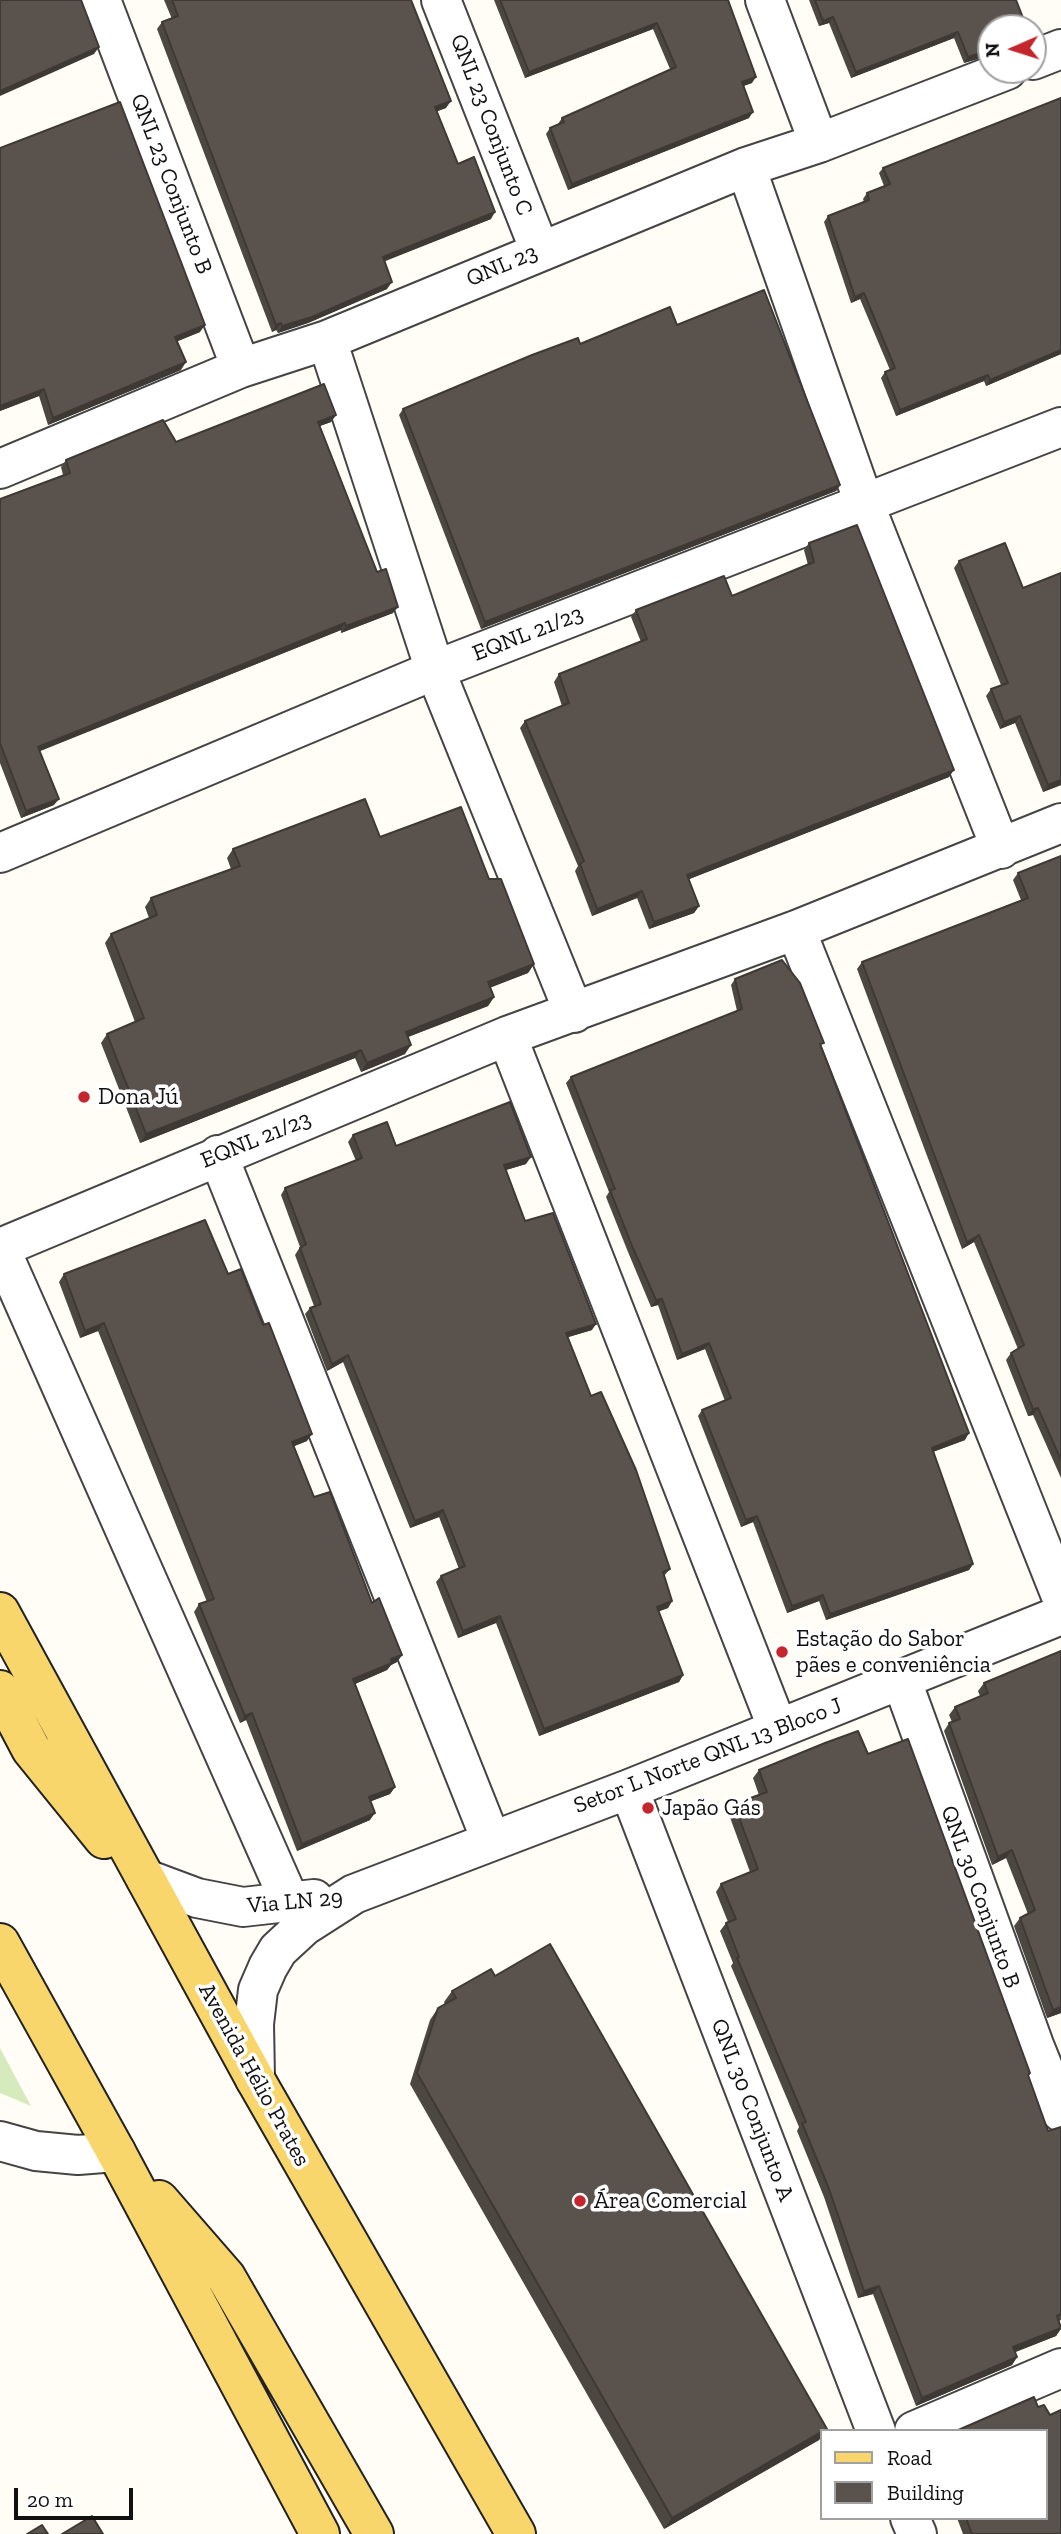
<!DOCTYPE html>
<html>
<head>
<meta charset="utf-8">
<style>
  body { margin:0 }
  #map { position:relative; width:1061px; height:2534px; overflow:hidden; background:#fffdf5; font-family:"Zilla Slab",serif }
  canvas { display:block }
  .legend { position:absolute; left:820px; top:2429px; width:228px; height:91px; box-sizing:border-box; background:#fff; border:2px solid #a0a0a0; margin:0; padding:9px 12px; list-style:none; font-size:21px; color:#111 }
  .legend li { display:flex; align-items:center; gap:14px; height:35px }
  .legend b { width:35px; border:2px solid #a0a0a0 }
  .north { position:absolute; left:977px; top:14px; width:70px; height:70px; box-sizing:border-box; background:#fff; border:2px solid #a0a0a0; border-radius:50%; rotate:267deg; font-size:19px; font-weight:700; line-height:28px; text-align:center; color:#111 }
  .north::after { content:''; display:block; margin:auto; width:24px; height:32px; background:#c4262e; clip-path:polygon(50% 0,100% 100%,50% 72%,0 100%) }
  .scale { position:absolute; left:14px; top:2488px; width:119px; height:32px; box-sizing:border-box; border:4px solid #111; border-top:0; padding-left:9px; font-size:21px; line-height:24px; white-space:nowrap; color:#111; -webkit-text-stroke:5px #fff; paint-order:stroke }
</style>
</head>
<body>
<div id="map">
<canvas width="1061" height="2534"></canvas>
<ul class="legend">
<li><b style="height:9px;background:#f9d66b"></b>Road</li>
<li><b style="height:19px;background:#5a524d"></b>Building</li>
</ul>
<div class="north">N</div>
<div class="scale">20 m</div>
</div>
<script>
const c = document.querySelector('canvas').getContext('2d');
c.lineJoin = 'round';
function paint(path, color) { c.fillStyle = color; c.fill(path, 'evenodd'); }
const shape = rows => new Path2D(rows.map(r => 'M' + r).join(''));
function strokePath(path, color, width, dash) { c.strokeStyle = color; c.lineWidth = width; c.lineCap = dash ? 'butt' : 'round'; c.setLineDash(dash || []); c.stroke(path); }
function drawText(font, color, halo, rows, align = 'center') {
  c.font = font + ' "Zilla Slab",serif'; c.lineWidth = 7; c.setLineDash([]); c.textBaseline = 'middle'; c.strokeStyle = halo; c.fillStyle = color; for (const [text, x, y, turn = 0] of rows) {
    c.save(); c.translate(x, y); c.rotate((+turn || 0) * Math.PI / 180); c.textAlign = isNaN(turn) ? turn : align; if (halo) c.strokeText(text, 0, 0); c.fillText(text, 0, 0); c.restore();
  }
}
const green = shape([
  [0,2048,31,2106,0,2093]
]);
const minor = shape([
  [101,0,241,368],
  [441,0,540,251],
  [765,0,819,143],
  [1033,60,1061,49],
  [746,167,864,503,1001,849],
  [327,340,435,670,574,1013],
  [0,469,241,368,327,340,746,167,819,143,1007,70],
  [0,853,435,670,1061,427],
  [796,930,1061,1596],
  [507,1036,778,1729],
  [218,1155,491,1840],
  [0,1248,507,1036,796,930,1061,823],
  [0,1248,290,1902],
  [902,1681,1034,2045,1061,2112],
  [629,1789,876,2431],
  [146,1879,197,1898,243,1907,314,1899],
  [255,2079,254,2024,258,1990,268,1967,278,1950,304,1926,354,1894,629,1789,1061,1615],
  [0,2141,36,2151,78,2155,116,2152],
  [914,2431,1061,2368],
  [910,2518,917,2534]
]);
const major = shape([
  [0,1612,255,2079,516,2534],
  [0,1690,31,1749,104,1839],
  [0,1943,116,2152,320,2534],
  [159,2200,226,2277,374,2534]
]);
const wall = shape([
  [164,0,411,0,446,108,437,111,458,164,491,219,384,261,387,289,308,323,278,333,276,330,272,332,157,29,162,22,172,19],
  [494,0,728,0,752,83,743,86,749,118,568,190,546,134,550,128,559,125,558,124,562,118,670,69,653,29,525,78],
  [809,0,1016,0,991,28,991,55,964,63,954,38,851,78,829,23,819,26],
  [1061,98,1061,354,986,386,984,381,896,416,881,378,885,372,890,370,860,299,851,303,824,222,828,216,864,202,863,199,867,193,884,186,879,173,883,168],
  [0,148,200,332,177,341,181,370,48,425,39,396,0,411],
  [677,325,840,485,836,491,481,629,399,415,403,409,580,344],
  [336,415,331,422,320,426,393,613,341,633,341,630,39,751,54,805,21,818,0,763,0,499,63,475,61,467,66,460],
  [809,543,949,777,689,879,699,906,694,913,649,929,637,898,592,916,575,871,578,866,520,728,525,721,562,706,554,682,559,674,641,642,631,617,636,610,732,596,808,565,804,550],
  [959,561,1023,588,1061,785,1043,792,1015,723,1000,729,986,696,991,689,1001,685,954,568],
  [380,837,489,879,534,964,528,973,490,987,494,997,488,1006,408,1037,405,1054,361,1072,355,1058,140,1143,101,1043,107,1034,135,1022,105,943,111,934,149,918,145,907,151,898,231,869,227,858,233,849],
  [1061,856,1061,1478,1033,1415,1028,1416,1006,1360,1011,1353,1018,1349,974,1242,962,1249,857,969,862,962,1021,900,1013,880,1018,873],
  [735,979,821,1047,965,1440,933,1452,973,1564,969,1570,826,1620,819,1601,787,1613,753,1522,741,1527,698,1416,702,1410,725,1401,705,1349,677,1360,658,1305,651,1307,628,1252,606,1197,609,1192,566,1083,571,1077,737,1011,731,985],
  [353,1135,396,1146,526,1164,506,1170,525,1221,592,1330,568,1337,591,1396,670,1569,664,1576,672,1601,668,1608,659,1611,683,1675,679,1682,539,1736,496,1623,458,1638,436,1582,441,1576,459,1569,439,1517,410,1528,343,1362,327,1371,305,1314,310,1308,314,1306,295,1255,300,1247,281,1195,285,1188,356,1161,348,1142],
  [64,1274,228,1274,307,1441,294,1446,314,1497,402,1655,397,1662,391,1665,387,1670,355,1684,395,1787,390,1794,371,1801,370,1820,297,1851,246,1720,240,1723,194,1612,199,1604,207,1602,98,1331,80,1338,59,1282],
  [1061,1651,1061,2013,1047,2018,1014,1926,1020,1918,1028,1914,1006,1858,992,1865,944,1731,949,1723,952,1722,949,1715,955,1707,980,1696,978,1691,984,1683],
  [868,1754,1028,2076,1048,2131,1061,2127,1061,2320,1059,2321,1061,2329,1056,2336,1015,2352,1017,2357,1012,2365,916,2406,873,2294,858,2298,824,2197,797,2131,799,2127,731,1966,733,1963,720,1931,726,1923,728,1922,716,1892,721,1884,750,1872,728,1812,734,1804,759,1795,753,1778,759,1770],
  [495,1976,827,2429,826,2431,821,2431,821,2437,819,2440,664,2529,410,2084,430,2020,438,2008,445,2004,444,2002,452,1991],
  [957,2518,1045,2518,1061,2534,963,2534]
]);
const shadedWall = shape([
  [833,17,829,23,819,26,823,21],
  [657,23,653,29,525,78,529,72],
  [958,32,954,38,851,78,856,72],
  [99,47,94,54,0,96,0,91],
  [991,50,991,55,964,63,968,57],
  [756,77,752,83,738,88,742,82],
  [451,101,446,108,430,114,435,107],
  [753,112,749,118,568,190,572,184],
  [495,212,491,219,378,264,383,257],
  [392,282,387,289,308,323,278,333,282,326],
  [864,293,860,299,851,303,855,297],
  [281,323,276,330,272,332,276,325],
  [205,325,200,332,171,344,175,337],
  [1061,350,1061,354,986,386,990,380],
  [186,362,181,370,48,425,53,418],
  [988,375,984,381,896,416,900,410],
  [44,389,39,396,0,411,0,406],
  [336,415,331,422,314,428,318,422],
  [840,485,836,491,481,629,485,622],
  [398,607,393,613,341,633,346,626],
  [345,623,341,630,33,754,38,747],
  [1020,716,1015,723,1000,729,1004,722],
  [954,770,949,777,682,882,687,875],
  [1061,780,1061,785,1043,792,1048,785],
  [59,799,54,805,21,818,26,811],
  [642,891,637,898,592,916,597,909],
  [699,906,694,913,649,929,654,922],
  [534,964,528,973,482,991,488,982],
  [494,997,488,1006,400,1040,406,1032],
  [411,1045,405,1054,361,1072,367,1063],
  [361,1050,355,1058,140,1143,146,1134],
  [531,1157,526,1164,499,1172,504,1165],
  [979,1235,974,1242,962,1249,967,1242],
  [662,1299,658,1305,651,1307,656,1300],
  [104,1323,98,1331,80,1338,85,1331],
  [596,1324,592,1330,562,1339,566,1333],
  [709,1343,705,1349,677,1360,682,1354],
  [348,1355,343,1362,327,1371,332,1364],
  [1038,1408,1033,1415,1028,1416,1033,1409],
  [969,1433,965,1440,927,1454,932,1448],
  [312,1434,307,1441,287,1449,292,1442],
  [443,1510,439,1517,410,1528,415,1521],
  [757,1516,753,1522,741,1527,746,1520],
  [973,1564,969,1570,826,1620,830,1614],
  [823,1595,819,1601,787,1613,792,1606],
  [672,1601,668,1608,652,1614,657,1607],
  [500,1616,496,1623,458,1638,463,1631],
  [402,1655,397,1662,391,1665,387,1670,348,1687,353,1679,391,1659],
  [683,1675,679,1682,539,1736,544,1729],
  [252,1713,246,1720,240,1723,245,1716],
  [395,1787,390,1794,364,1804,369,1797],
  [375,1813,370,1820,297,1851,302,1844],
  [1012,1850,1006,1858,992,1865,998,1857],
  [1061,2007,1061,2013,1047,2018,1053,2010],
  [879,2286,873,2294,858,2298,864,2291],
  [1061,2328,1056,2336,1008,2355,1013,2347],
  [1017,2357,1012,2365,916,2406,922,2398],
  [821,2432,821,2437,819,2440,664,2529,672,2518]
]);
const building = shape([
  [0,0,81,0,99,47,0,91,0,0],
  [172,0,411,0,451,101,435,107,458,164,474,157,495,212,383,257,392,282,312,317,282,326,281,323,276,325,162,22,178,16,172,0],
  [500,0,728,0,756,77,742,82,753,112,572,184,550,128,564,122,562,118,676,67,657,23,529,72,500,0],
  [815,0,1016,0,1027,28,991,28,991,50,968,57,958,32,856,72,833,17,823,21,815,0],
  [1061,98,1061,350,990,380,988,375,900,410,885,372,895,368,864,293,855,297,828,216,869,200,867,193,890,184,883,168,1061,98],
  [120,102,205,325,175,337,186,362,53,418,44,389,0,406,0,148,120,102],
  [764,290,840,485,485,622,403,409,532,355,578,338,580,344,670,307,677,325,764,290],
  [324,384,336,415,318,422,377,572,386,569,398,607,346,626,345,623,38,747,59,799,26,811,0,743,0,499,70,473,66,460,163,420,176,442,324,384],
  [857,525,954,770,687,875,699,906,654,922,642,891,597,909,580,864,584,861,525,721,569,703,559,674,647,639,636,610,724,576,732,596,814,562,809,543,857,525],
  [1005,543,1023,588,1061,573,1061,780,1048,785,1020,716,1004,722,991,689,1008,683,959,561,1005,543],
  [365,799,380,837,461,807,489,879,501,879,534,964,488,982,494,997,406,1032,411,1045,367,1063,361,1050,146,1134,107,1034,144,1018,111,934,157,915,151,898,240,866,233,849,365,799],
  [1061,856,1061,1460,1038,1408,1033,1409,1011,1353,1024,1345,979,1235,967,1242,862,962,1028,898,1018,873,1061,856],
  [782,960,800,983,824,1043,820,1044,969,1433,932,1448,973,1564,830,1614,823,1595,792,1606,757,1516,746,1520,702,1410,731,1398,709,1343,682,1354,662,1299,656,1300,632,1246,610,1190,615,1189,571,1077,742,1009,735,979,782,960],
  [510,1102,531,1157,504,1165,525,1221,553,1213,596,1324,566,1333,591,1396,601,1392,636,1470,670,1569,663,1572,672,1601,657,1607,683,1675,544,1729,500,1616,463,1631,441,1576,465,1566,443,1510,415,1521,348,1355,332,1364,310,1308,321,1304,300,1248,306,1244,285,1188,362,1158,353,1135,387,1122,396,1146,510,1102],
  [205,1220,228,1274,241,1269,263,1325,269,1323,312,1434,292,1442,314,1497,330,1492,372,1603,379,1598,402,1655,391,1659,392,1663,353,1679,395,1787,369,1797,375,1813,302,1844,252,1713,245,1716,199,1604,214,1599,104,1323,85,1331,64,1274,205,1220],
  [1061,1651,1061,2007,1053,2010,1020,1918,1035,1910,1012,1850,998,1857,949,1723,960,1719,955,1707,988,1693,984,1683,1061,1651],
  [858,1731,868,1754,908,1739,1030,2073,1028,2075,1048,2131,1061,2127,1061,2314,1057,2316,1061,2328,1013,2347,1017,2357,922,2398,879,2286,864,2291,829,2189,802,2123,806,2122,737,1958,739,1957,726,1923,736,1919,721,1884,758,1869,734,1804,767,1792,759,1770,825,1743,858,1731],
  [550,1944,827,2429,821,2431,821,2432,672,2518,417,2073,438,2008,456,1998,452,1991,491,1969,495,1976,550,1944],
  [1034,2397,1038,2407,1044,2405,1050,2415,1061,2410,1061,2534,972,2534,966,2518,1045,2518,1045,2431,956,2431,1034,2397],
  [92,2516,103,2534,62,2534,92,2516],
  [42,2525,48,2534,27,2534,42,2525]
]);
const markers = [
  [84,1097,7,"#c4262e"],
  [782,1652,7,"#c4262e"],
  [648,1808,7,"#c4262e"],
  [580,2201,7,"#c4262e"]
];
const streetNames = [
  ["QNL 23 Conjunto C",491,125,69],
  ["QNL 23 Conjunto B",171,184,69],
  ["QNL 23",502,266,-23],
  ["EQNL 21/23",528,634,-21],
  ["EQNL 21/23",256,1140,-22],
  ["Setor L Norte QNL 13 Bloco J",708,1756,-21],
  ["QNL 30 Conjunto B",980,1897,70],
  ["Via LN 29",295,1902,-5],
  ["Avenida Hélio Prates",254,2075,61],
  ["QNL 30 Conjunto A",752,2110,69]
];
const poiNames = [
  ["Dona Jú",98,1097],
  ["Estação do Sabor",796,1639],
  ["pães e conveniência",796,1665],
  ["Japão Gás",662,1808],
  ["Área Comercial",594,2201]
];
paint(green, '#d5ebbd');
strokePath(minor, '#444', 42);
strokePath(major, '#222', 42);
strokePath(minor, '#fff', 38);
strokePath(major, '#f9d66b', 38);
paint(wall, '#4d4742');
paint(shadedWall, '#3f3936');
paint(building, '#5a524d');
strokePath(building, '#3f3936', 2);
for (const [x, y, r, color] of markers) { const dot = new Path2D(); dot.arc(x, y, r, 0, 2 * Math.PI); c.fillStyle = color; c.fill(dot); strokePath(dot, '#fff', 2.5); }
drawText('23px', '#111', '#fff', streetNames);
drawText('23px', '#111', '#fff', poiNames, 'left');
</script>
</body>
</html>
